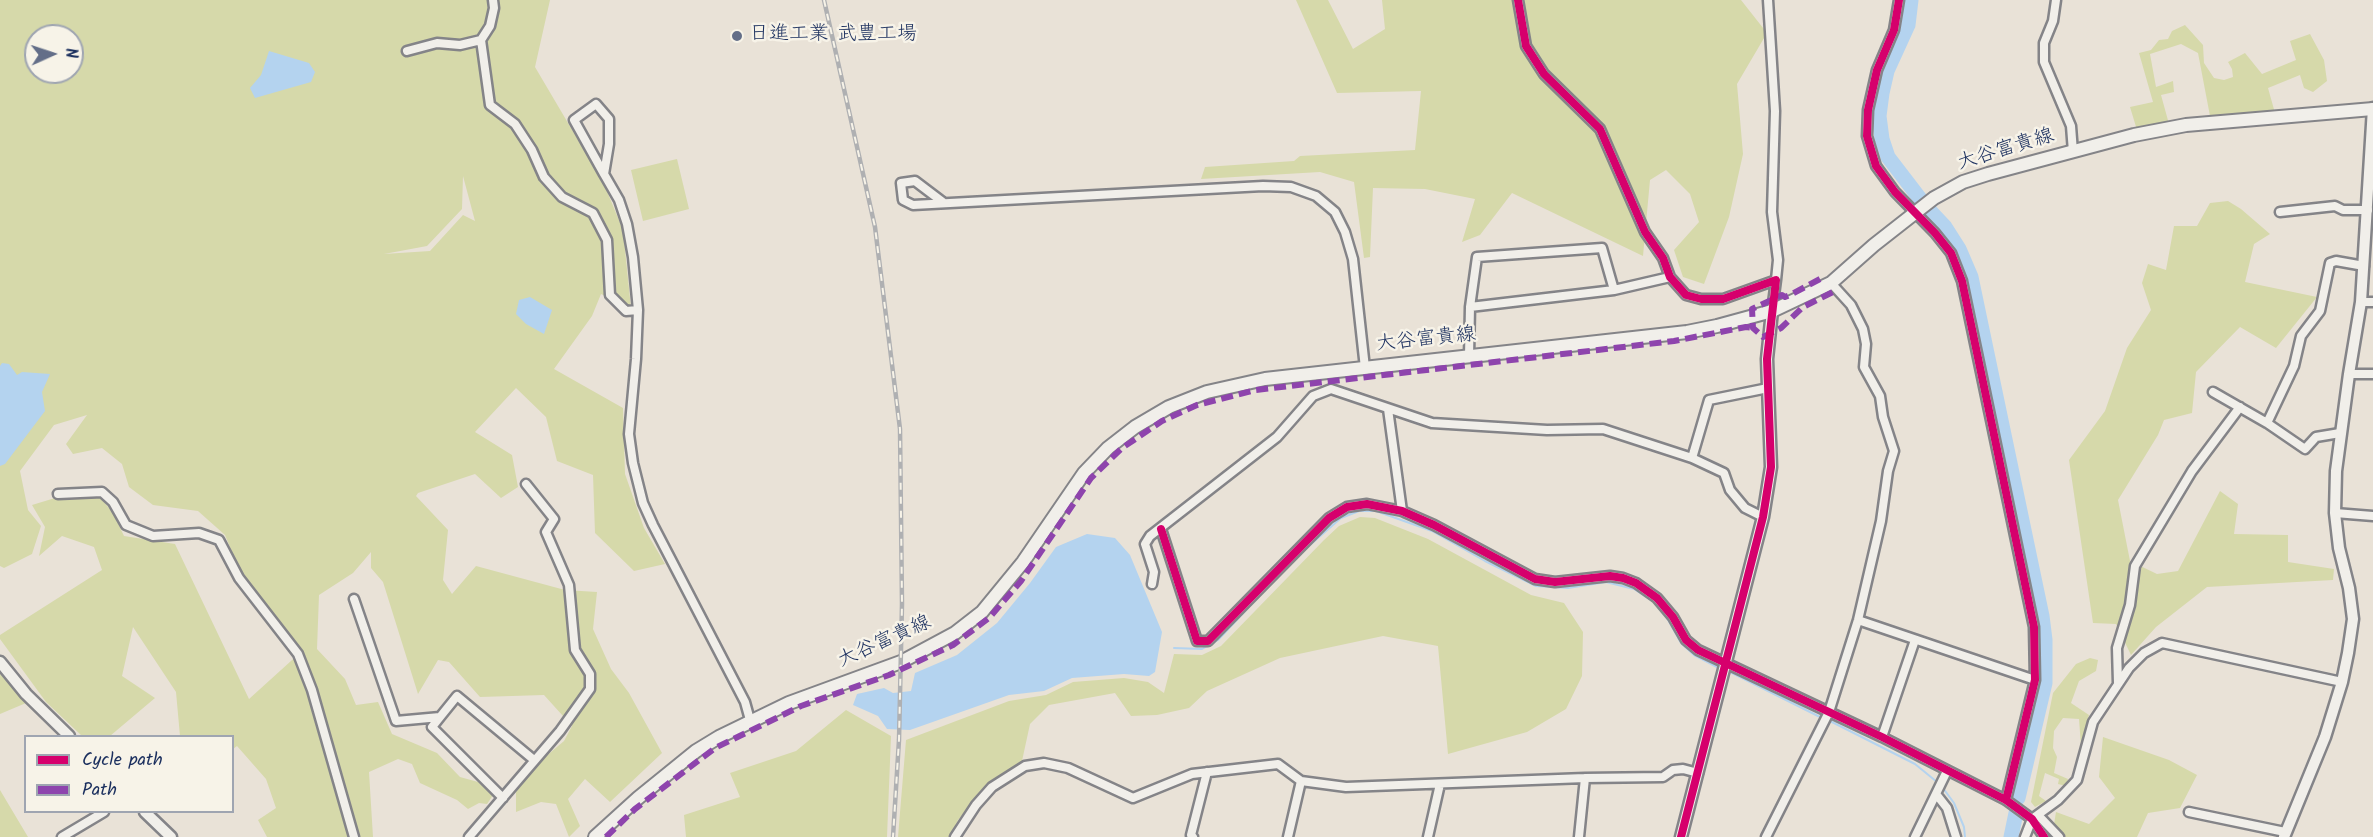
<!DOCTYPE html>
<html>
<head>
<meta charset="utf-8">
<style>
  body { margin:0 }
  #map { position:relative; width:2373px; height:837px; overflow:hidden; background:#e9e2d7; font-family:Kalam,sans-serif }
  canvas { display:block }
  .legend { position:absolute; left:24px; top:735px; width:210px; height:78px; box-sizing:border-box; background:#f7f3e8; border:2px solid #9fa5b1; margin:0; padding:8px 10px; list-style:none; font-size:18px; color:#1b2f5e }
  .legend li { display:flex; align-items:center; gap:12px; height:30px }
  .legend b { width:30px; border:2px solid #9fa5b1 }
  .north { position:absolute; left:24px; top:24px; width:60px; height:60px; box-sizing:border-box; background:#f7f3e8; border:2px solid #9fa5b1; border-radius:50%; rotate:87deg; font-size:16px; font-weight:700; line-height:24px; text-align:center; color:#1b2f5e }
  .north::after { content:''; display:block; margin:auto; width:21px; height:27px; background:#636e88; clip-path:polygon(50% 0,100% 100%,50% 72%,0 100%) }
</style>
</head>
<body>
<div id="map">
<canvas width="2373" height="837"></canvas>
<ul class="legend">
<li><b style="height:8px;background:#d6006c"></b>Cycle path</li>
<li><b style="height:8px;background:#8e44ad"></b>Path</li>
</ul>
<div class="north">N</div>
</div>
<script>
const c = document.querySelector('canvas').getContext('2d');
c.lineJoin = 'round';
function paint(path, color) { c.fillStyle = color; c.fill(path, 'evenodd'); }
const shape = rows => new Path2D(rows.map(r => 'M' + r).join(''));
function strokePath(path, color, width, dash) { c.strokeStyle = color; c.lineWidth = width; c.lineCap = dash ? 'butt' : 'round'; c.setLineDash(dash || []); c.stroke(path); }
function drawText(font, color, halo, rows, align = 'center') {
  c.font = font + ' Kalam,"Klee One",sans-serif'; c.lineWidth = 5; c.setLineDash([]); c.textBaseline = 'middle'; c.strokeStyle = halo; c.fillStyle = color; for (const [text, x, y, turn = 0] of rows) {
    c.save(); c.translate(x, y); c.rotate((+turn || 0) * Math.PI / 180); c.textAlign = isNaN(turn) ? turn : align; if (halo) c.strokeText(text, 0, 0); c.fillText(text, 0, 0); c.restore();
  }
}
const green = shape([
  [0,0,550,0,535,67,604,184,623,230,631,308,601,294,592,316,554,369,623,408,625,474,644,528,665,564,634,571,595,533,593,475,557,461,546,417,516,388,475,432,512,455,518,487,501,498,475,474,418,493,416,496,448,530,443,580,452,594,476,566,565,590,597,592,593,629,611,669,629,693,662,753,610,802,585,779,568,799,580,826,569,837,556,804,541,802,516,812,516,792,538,763,564,741,572,726,544,695,480,697,449,662,438,660,418,694,383,582,371,568,371,552,353,573,319,595,317,649,345,679,356,705,378,702,392,734,437,753,460,777,478,782,493,795,487,804,479,803,468,809,457,800,420,783,412,764,398,759,369,772,373,837,267,837,258,820,276,808,266,779,237,746,233,749,232,736,180,736,176,692,133,627,122,676,155,698,110,736,82,736,46,702,0,639,0,635,102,570,94,547,62,536,39,556,45,527,32,505,55,498,100,497,113,513,124,536,175,544,249,699,302,651,242,576,225,535,198,511,153,505,129,487,122,464,102,448,73,454,66,444,87,415,54,425,20,471,28,510,41,526,32,554,4,568,0,566],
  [36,36,72,36,72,72,36,72],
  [463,176,475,221,463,215,430,251,384,254,427,246,462,209],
  [1296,0,1328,0,1353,49,1385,29,1382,0,1741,0,1767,33,1737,84,1743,154,1729,217,1704,284,1683,277,1674,250,1699,222,1690,194,1666,170,1650,180,1643,256,1512,193,1480,235,1462,242,1475,199,1425,189,1373,188,1370,257,1364,258,1354,182,1320,172,1201,179,1205,167,1294,161,1300,156,1415,150,1421,91,1337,93],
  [2185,25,2203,45,2204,63,2214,78,2224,80,2233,77,2232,69,2228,62,2245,53,2262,74,2296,60,2290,41,2310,34,2324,60,2327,81,2313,92,2304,88,2300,75,2268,88,2275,113,2210,116,2198,53,2181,44,2150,54,2156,87,2173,81,2174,92,2161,95,2169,124,2137,130,2130,107,2153,102,2139,53,2151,50,2159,40,2168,39,2172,31],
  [677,159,689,209,643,221,631,170],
  [2228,201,2241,209,2270,234,2254,244,2245,282,2317,297,2276,348,2240,327,2196,372,2192,413,2164,420,2158,435,2118,500,2130,561,2157,574,2178,571,2220,491,2238,504,2234,534,2288,535,2288,562,2334,569,2333,580,2207,587,2156,627,2131,655,2116,624,2093,623,2069,460,2105,411,2127,348,2151,310,2142,283,2148,264,2166,270,2174,226,2197,226,2210,203],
  [1360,517,1375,518,1428,539,1531,595,1564,603,1583,632,1582,676,1566,709,1527,732,1448,754,1438,646,1383,636,1280,658,1207,691,1189,708,1157,715,1131,716,1115,693,1049,705,1030,724,1022,761,987,785,958,820,950,837,898,837,906,740,1009,701,1046,695,1073,682,1124,678,1148,682,1164,693,1174,654,1202,655,1221,646,1324,540,1339,526],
  [2090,658,2098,660,2096,671,2079,681,2071,703,2089,715,2081,746,2079,719,2063,718,2054,731,2053,748,2057,757,2054,773,2068,779,2066,786,2058,784,2059,779,2045,773,2039,796,2046,801,2035,807,2031,802,2053,693,2076,664],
  [0,674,26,703,0,714],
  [846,710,891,736,887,837,686,837,684,815,740,797,730,773,796,751],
  [2103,737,2169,760,2197,775,2180,808,2148,813,2137,837,2052,837,2056,812,2089,824,2115,798,2099,777],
  [0,790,28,837,0,837]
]);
const water = shape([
  [269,51,309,63,315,72,311,82,255,98,250,88,261,75],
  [530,297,552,310,544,334,526,324,516,314,519,300],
  [2,363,9,364,17,375,22,372,50,374,42,392,45,411,5,464,0,466,0,366],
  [1087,534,1115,538,1130,555,1162,632,1155,672,1149,676,1124,674,1072,678,1044,691,1009,695,910,730,887,729,878,716,853,705,857,694,884,688,893,693,911,691,915,673,957,655,997,623,1030,583,1056,547]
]);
const stream = shape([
  [1295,558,1341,518,1359,511,1376,511,1432,531,1485,561,1536,586,1568,588,1606,582,1634,589,1654,602,1667,618,1681,643,1694,655,1719,668],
  [1174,648,1202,649,1218,640,1287,566],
  [1730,672,1820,717],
  [1830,721,1915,764,1937,782],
  [1943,788,1954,803,1964,827,1965,837]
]);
const river = shape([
  [1911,0,1908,25,1887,71,1882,93,1879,116,1882,139,1888,157,1921,200],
  [1929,210,1945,227,1959,249,1971,277,2042,616,2045,640,2045,683,2018,798],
  [2011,837,2016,813]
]);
const minor = shape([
  [493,0,494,8,490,26,481,40,490,105,515,124,532,150,544,177,562,197,593,213,607,240,610,295,626,311,638,310],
  [1518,0,1526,46,1544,74,1600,129,1645,232,1663,258,1670,277,1686,295,1701,299,1723,299,1776,280,1772,311],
  [1768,0,1775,111,1772,212,1778,260,1776,280],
  [1899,0,1894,30,1877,70,1868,110,1867,136,1876,166,1895,192,1935,233,1951,253,1962,281,2034,627,2035,680,2006,800],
  [2056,0,2053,21,2044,43,2044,62,2071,126,2073,152],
  [407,51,437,43,460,45,481,40],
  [604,174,574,120,596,104,609,119,609,144,604,174,619,200,627,224,633,257,638,310,636,359,629,434,633,463,643,503,653,525,745,702,750,720],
  [944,203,915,181,901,183,903,200,913,205,1263,186,1291,187,1316,196,1335,212,1345,232,1353,259,1365,368],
  [2280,212,2335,206,2343,210,2368,210],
  [2361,302,2373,302],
  [1470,307,1614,290,1670,277],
  [1469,356,1470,307,1477,257,1602,248,1614,290],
  [2349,374,2373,374],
  [2213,392,2267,423,2305,449,2316,437,2340,433],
  [1388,409,1402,511],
  [2267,423,2294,366,2301,336,2320,311,2330,263,2336,261,2364,266],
  [1692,458,1709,400,1768,388],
  [58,494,102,492,113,502,126,525,153,536,199,533,219,540,239,578,298,654,312,690,354,837],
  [2335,513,2373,516],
  [1161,529,1197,641,1208,641,1329,518,1347,507,1367,504,1402,511,1434,525,1535,579,1555,582,1610,576,1623,578,1636,583,1657,598,1673,617,1686,640,1698,650,1882,737,2006,800,2032,819,2044,837],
  [1152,584,1154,572,1145,544,1150,536,1277,437,1313,396,1331,389,1432,423,1547,430,1603,429,1692,458,1724,473,1730,490,1745,508,1763,517],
  [354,599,396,721,440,717,432,727,503,798],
  [1858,620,2035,680],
  [2118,683,2117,648,2130,605,2135,566,2192,471,2240,407],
  [440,717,457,696,534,760],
  [1882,737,1915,640],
  [1936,794,1947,808,1956,837],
  [2189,812,2285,832],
  [2038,815,2059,837],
  [62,837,104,812],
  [469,837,560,731,590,689,590,674,575,650,569,585,546,532,554,519,526,484],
  [955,837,976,805,992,787,1025,766,1044,763,1068,768,1133,798,1192,774,1278,764,1301,781,1346,787,1585,778,1663,777,1673,770,1683,769,1698,773],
  [1193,837,1191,835,1207,772],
  [1288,837,1301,781],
  [1428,837,1440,784],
  [1579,837,1585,778],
  [1766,837,1829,712,1858,620,1881,521,1888,471,1894,451,1883,417,1880,396,1864,367,1866,344,1863,329,1851,305,1831,283],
  [1915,837,1947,771],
  [2025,837,2032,819,2058,800,2077,780,2093,722,2129,668,2144,653,2162,643,2342,682]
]);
const tertiary = shape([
  [0,662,26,694,69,736],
  [145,812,171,837],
  [1681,837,1763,517,1771,467,1767,359,1772,311],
  [2284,837,2325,737,2342,682,2348,653,2353,619,2349,588,2339,548,2335,513,2336,471,2349,374,2361,302,2373,108]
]);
const secondary = shape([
  [595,837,638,798,696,751,719,737,789,703,901,662,955,633,982,612,1023,562,1084,473,1108,448,1135,427,1169,407,1207,392,1265,379,1687,332,1717,326,1772,311,1831,283,1874,245,1934,198,1963,182,1988,174,2134,135,2186,125,2373,109]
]);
const rail = shape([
  [824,0,875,227,900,429,902,604,899,740,893,837]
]);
const quiet = shape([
  [1820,279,1792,294,1785,297,1782,295,1752,309,1753,328,1763,337,1781,328,1803,307,1837,290],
  [606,837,635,809,715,748,801,706,889,675,953,645,989,618,1021,581,1091,478,1122,448,1162,421,1197,405,1256,390,1674,341,1746,327,1753,328]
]);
const cycleway = shape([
  [1518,0,1526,46,1544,74,1600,129,1645,232,1663,258,1670,277,1686,295,1701,299,1723,299,1776,280,1767,359,1771,467,1763,517,1681,837],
  [1899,0,1894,30,1877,70,1868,110,1867,136,1876,166,1895,192,1935,233,1951,253,1962,281,2034,627,2035,680,2006,800],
  [1161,529,1197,641,1208,641,1329,518,1347,507,1367,504,1402,511,1434,525,1535,579,1555,582,1610,576,1623,578,1636,583,1657,598,1673,617,1686,640,1698,650,1882,737,2006,800,2032,819,2044,837]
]);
const markers = [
  [737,36,6,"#636e88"]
];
const poiNames = [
  ["日進工業 武豊工場",749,36]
];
const streetNames = [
  ["大谷富貴線",2006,151,-17],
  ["大谷富貴線",1426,341,-6],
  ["大谷富貴線",885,643,-24]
];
paint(green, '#d6d9aa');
paint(water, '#b4d3ef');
strokePath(stream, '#b4d3ef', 2);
strokePath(river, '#b4d3ef', 15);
strokePath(minor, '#848488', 13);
strokePath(tertiary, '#848488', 15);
strokePath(secondary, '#848488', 16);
strokePath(minor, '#f1efea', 8);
strokePath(tertiary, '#f1efea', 10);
strokePath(secondary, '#f1efea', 12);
strokePath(rail, '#afb0b2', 4.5);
strokePath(rail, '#f7f3e8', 2, [7]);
strokePath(quiet, '#8e44ad', 6, [12, 6]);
strokePath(cycleway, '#d6006c', 8);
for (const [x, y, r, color] of markers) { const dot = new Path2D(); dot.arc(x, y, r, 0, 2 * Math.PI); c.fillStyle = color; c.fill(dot); strokePath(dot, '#f7f3e8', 2); }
drawText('20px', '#1b2f5e', '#f7f3e8', poiNames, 'left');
drawText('20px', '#1b2f5e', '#f7f3e8', streetNames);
</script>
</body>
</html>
